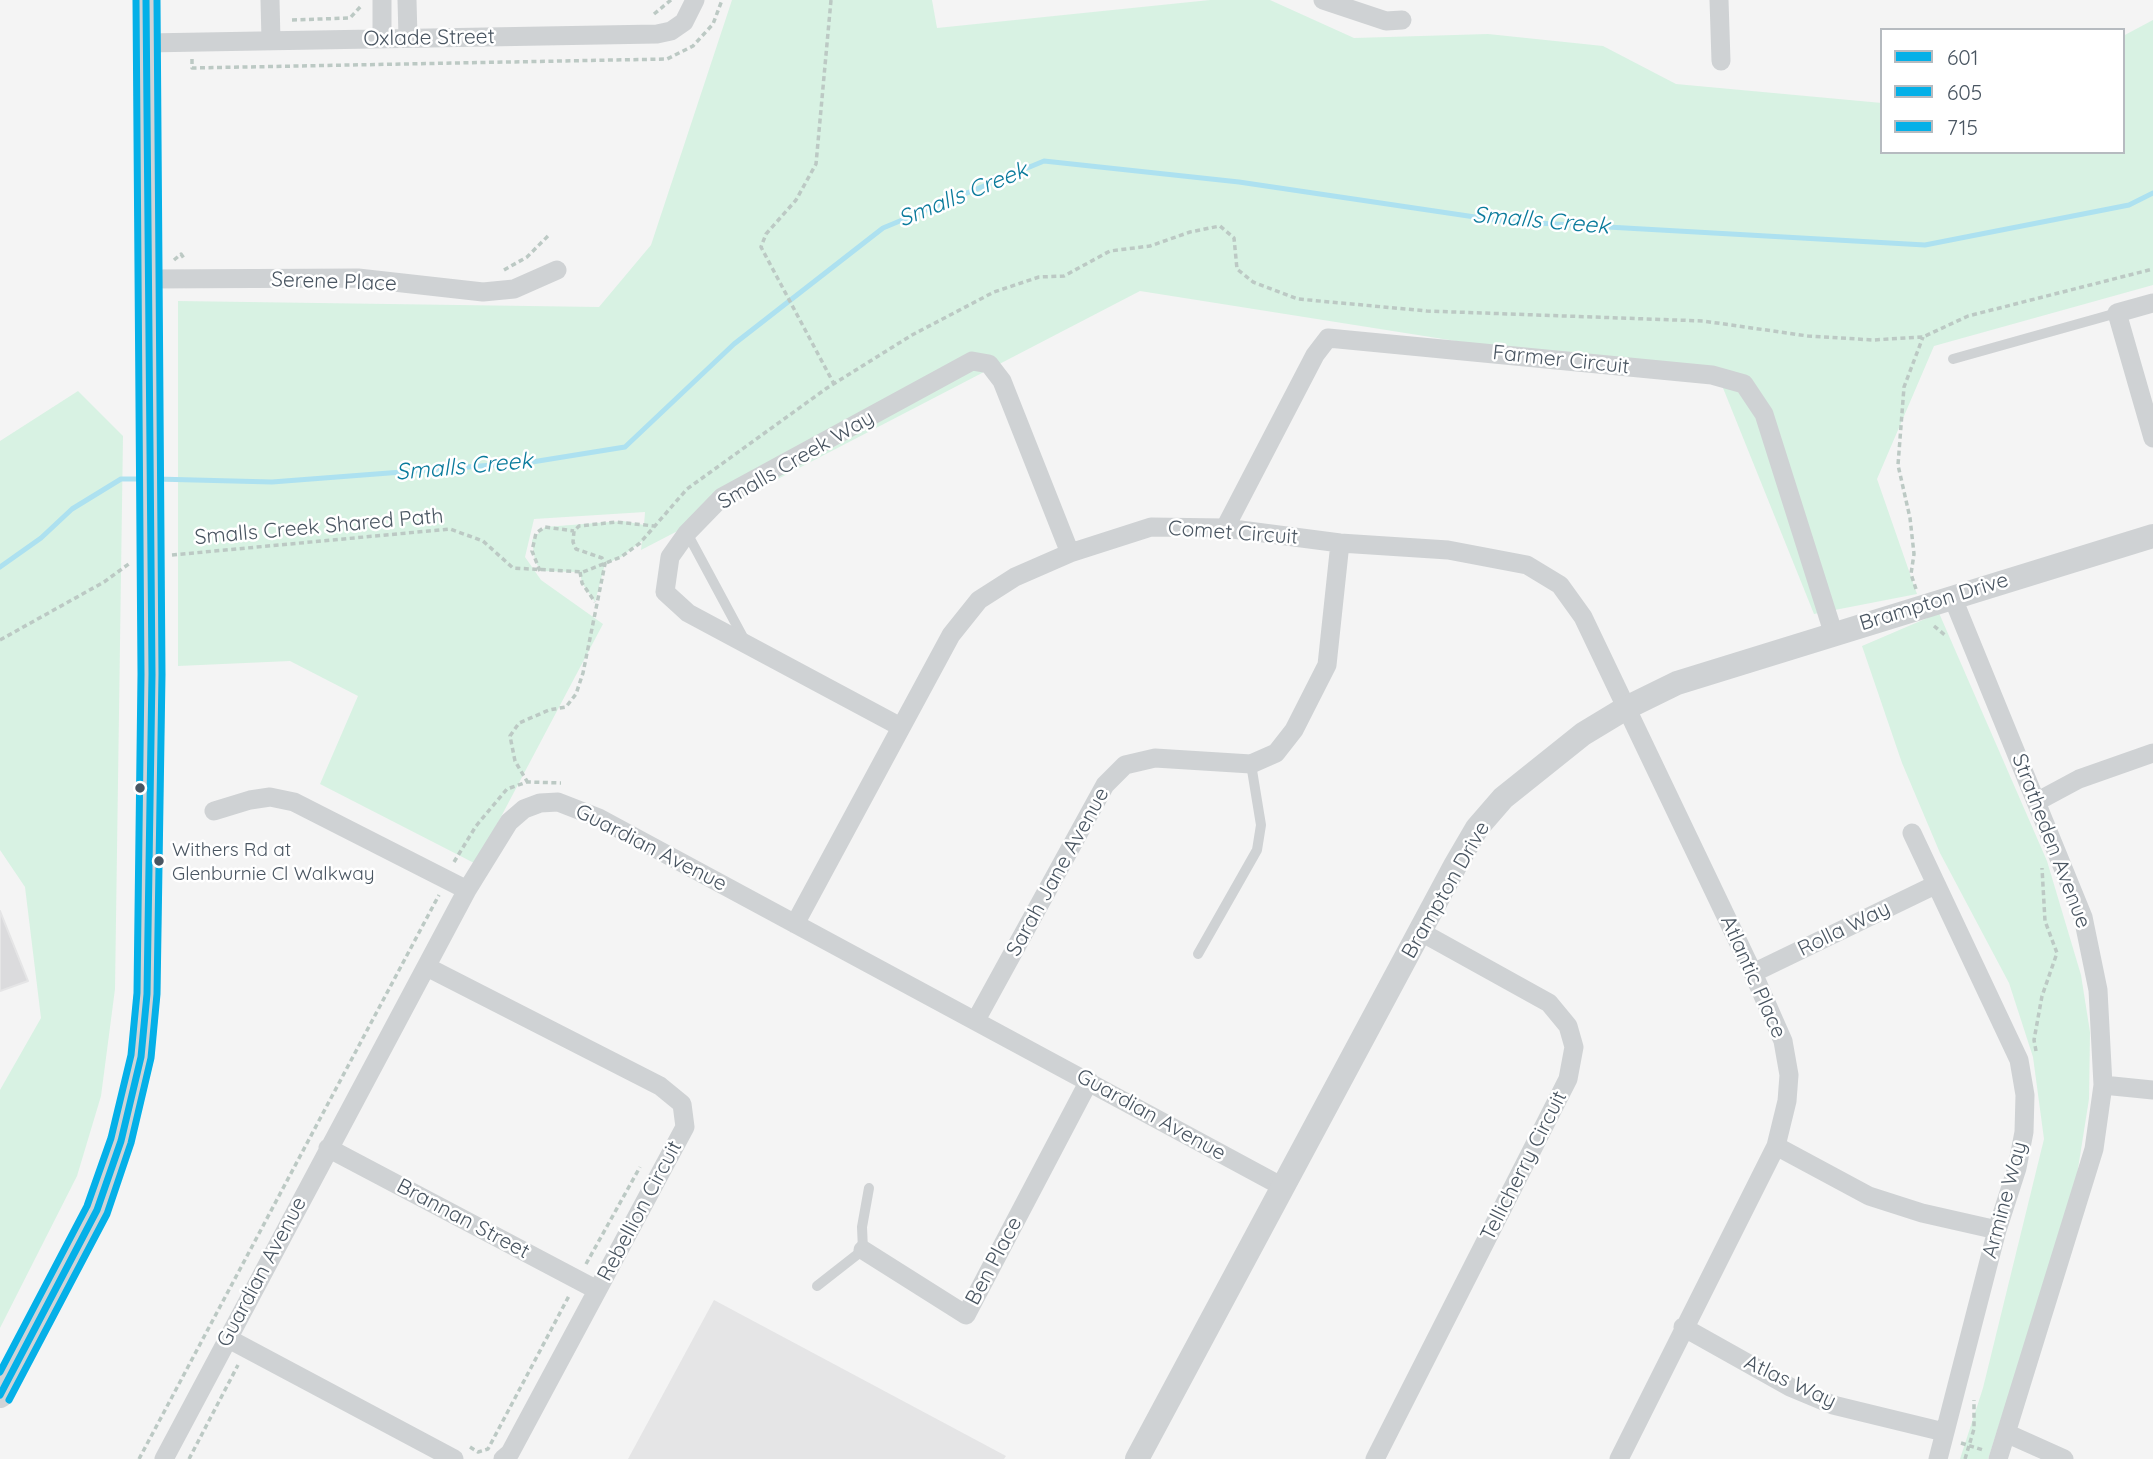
<!DOCTYPE html>
<html>
<head>
<meta charset="utf-8">
<style>
  body { margin:0 }
  #map { position:relative; width:2153px; height:1459px; overflow:hidden; background:#f4f4f4; font-family:Quicksand,sans-serif }
  canvas { display:block }
  .legend { position:absolute; left:1880px; top:28px; width:245px; height:126px; box-sizing:border-box; background:#fff; border:2px solid #b6bbc0; margin:0; padding:9px 12px; list-style:none; font-size:21px; color:#495561 }
  .legend li { display:flex; align-items:center; gap:14px; height:35px }
  .legend b { width:35px; border:2px solid #b6bbc0 }
</style>
</head>
<body>
<div id="map">
<canvas width="2153" height="1459"></canvas>
<ul class="legend">
<li><b style="height:9px;background:#04b0e8"></b>601</li>
<li><b style="height:9px;background:#04b0e8"></b>605</li>
<li><b style="height:9px;background:#04b0e8"></b>715</li>
</ul>
</div>
<script>
const c = document.querySelector('canvas').getContext('2d');
c.lineJoin = 'round';
function paint(path, color) { c.fillStyle = color; c.fill(path, 'evenodd'); }
const shape = rows => new Path2D(rows.map(r => 'M' + r).join(''));
function strokePath(path, color, width, dash) { c.strokeStyle = color; c.lineWidth = width; c.lineCap = dash ? 'butt' : 'round'; c.setLineDash(dash || []); c.stroke(path); }
function drawText(font, color, halo, rows, align = 'center') {
  c.font = font + ' Quicksand,sans-serif'; c.lineWidth = 5; c.setLineDash([]); c.textBaseline = 'middle'; c.strokeStyle = halo; c.fillStyle = color; for (const [text, x, y, turn = 0] of rows) {
    c.save(); c.translate(x, y); c.rotate((+turn || 0) * Math.PI / 180); c.textAlign = isNaN(turn) ? turn : align; if (halo) c.strokeText(text, 0, 0); c.fillText(text, 0, 0); c.restore();
  }
}
const education = shape([
  [714,1300,1006,1456,1004,1459,628,1459]
]);
const green = shape([
  [732,0,932,0,937,28,1210,0,1270,0,1354,38,1488,34,1603,46,1676,84,1882,103,1882,152,2123,152,2123,36,2153,20,2153,285,1934,346,1877,479,1917,594,1814,614,1721,383,1140,291,641,550,642,541,621,557,605,564,595,602,582,583,580,572,541,571,535,561,532,540,545,527,623,521,644,525,645,512,534,519,525,557,541,580,603,624,476,864,320,784,358,696,290,661,178,666,178,301,599,307,651,245],
  [78,391,123,436,115,989,101,1096,77,1176,0,1328,0,1090,41,1018,25,887,0,850,0,441],
  [1939,613,2047,861,2081,975,2090,1032,2089,1099,2074,1194,1988,1459,1960,1459,1983,1388,2044,1139,2033,1057,2009,983,1940,853,1902,763,1862,646]
]);
const stream = shape([
  [156,479,272,482,532,462,625,447,734,344,883,228,1044,161,1239,182,1502,221,1925,245,2129,205,2153,193],
  [0,567,41,538,72,509,121,479,143,479]
]);
const building = shape([
  [0,911,28,981,0,991,0,911]
]);
const path = shape([
  [831,0,816,164,796,200,766,234,761,247,834,384],
  [654,14,671,0],
  [292,20,350,18,362,5],
  [192,59,192,68,667,59,693,46,713,24,722,0],
  [174,260,181,254,185,260],
  [504,270,527,257,549,235],
  [172,555,450,529,483,541,513,568,583,572,621,557,640,543,687,489,827,388,912,335,994,292,1039,277,1064,276,1110,251,1150,246,1190,232,1220,226,1234,238,1237,269,1253,282,1298,299,1427,311,1703,321,1808,336,1873,340,1923,337,1968,316,2153,269],
  [540,571,532,551,536,533,545,527,574,531],
  [580,572,582,583,595,602],
  [1916,589,1911,574,1914,554,1910,518,1898,465,1904,387,1923,337],
  [1934,626,1946,636],
  [0,640,104,582,130,563],
  [528,783,515,761,510,736,519,723,549,710,566,707,576,694,583,673,605,564,602,558,576,549,573,542,574,531,579,526,616,522,654,526],
  [454,862,476,826,507,789,527,782,561,783],
  [2036,1051,2034,1040,2042,996,2057,953,2045,921,2042,868],
  [586,1264,640,1167],
  [1961,1443,1983,1450],
  [470,1447,478,1452,488,1449,570,1294],
  [139,1459,439,895],
  [189,1459,238,1365],
  [1965,1459,1974,1429,1974,1400]
]);
const service = shape([
  [1953,359,2117,313],
  [687,533,744,639],
  [1198,954,1257,850,1261,825,1251,764],
  [817,1286,863,1250,862,1227,869,1188]
]);
const minor = shape([
  [270,0,271,40],
  [382,0,382,38],
  [407,0,408,37],
  [1323,0,1386,21,1402,20],
  [1719,0,1721,61],
  [146,43,657,34,671,31,684,22,695,0],
  [150,279,358,278,483,292,514,289,557,270],
  [2153,303,2117,313,2153,438],
  [1225,528,1315,355,1328,338,1712,375,1744,384,1764,414,1833,632],
  [1952,596,2083,917,2098,990,2103,1085,2094,1149,1998,1459],
  [899,726,688,613,665,592,670,557,687,533,722,497,972,361,989,364,1002,381,1070,553],
  [2038,801,2079,779,2153,753],
  [214,811,250,800,270,797,294,802,467,890],
  [1912,833,2019,1060,2025,1095,2024,1132,2017,1168,1997,1230,1938,1459],
  [795,924,951,635,979,600,1015,577,1070,553,1151,527,1225,528,1340,543,1448,550,1527,565,1560,585,1583,617,1753,973,1783,1041,1789,1075,1787,1101,1776,1146,1619,1459],
  [427,967,660,1086,682,1104,685,1127,510,1453,503,1459],
  [1753,973,1935,885],
  [976,1020,1105,785,1125,765,1155,758,1251,764,1276,753,1294,730,1327,665,1340,543],
  [2103,1085,2153,1090],
  [1776,1146,1869,1196,1922,1213,1997,1230],
  [328,1148,597,1290],
  [863,1250,966,1315,1089,1081],
  [1683,1327,1790,1387,1833,1405,1944,1432],
  [227,1338,454,1459],
  [2006,1433,2064,1459],
  [164,1459,467,890,509,822,524,809,540,803,558,802,599,818,1281,1186],
  [1375,1459,1568,1079,1574,1047,1568,1026,1549,1003,1421,932]
]);
const tertiary = shape([
  [1137,1459,1456,864,1477,828,1503,798,1583,734,1626,708,1677,683,2153,536]
]);
const secondary = shape([
  [0,1395,97,1210,121,1141,141,1057,147,994,152,674,146,0]
]);
const bus1 = shape([
  [0,1395,97,1210,121,1141,141,1057,147,994,152,674,146,0]
]);
const bus2 = shape([
  [9,1400,107,1214,131,1143,151,1058,157,994,162,674,157,0]
]);
const bus3 = shape([
  [0,1372,87,1206,111,1138,131,1055,137,993,141,674,136,0]
]);
const markers = [
  [140,788,6,"#495561"],
  [159,861,6,"#495561"]
];
const busNames = [
  ["Withers Rd at",172,850],
  ["Glenburnie Cl Walkway",172,874]
];
const streetNames = [
  ["Oxlade Street",429,38,-1],
  ["Serene Place",334,282,2],
  ["Farmer Circuit",1561,360,6],
  ["Smalls Creek Way",796,460,-30],
  ["Smalls Creek Shared Path",319,527,-5],
  ["Comet Circuit",1233,533,4],
  ["Brampton Drive",1934,602,-17],
  ["Stratheden Avenue",2051,841,69],
  ["Guardian Avenue",651,848,27],
  ["Sarah Jane Avenue",1058,872,-61],
  ["Brampton Drive",1446,890,-60],
  ["Rolla Way",1844,929,-26],
  ["Atlantic Place",1753,977,66],
  ["Guardian Avenue",1151,1115,29],
  ["Tellicherry Circuit",1524,1166,-63],
  ["Armine Way",2005,1200,-75],
  ["Rebellion Circuit",640,1211,-62],
  ["Brannan Street",463,1219,28],
  ["Ben Place",994,1261,-62],
  ["Guardian Avenue",262,1272,-62],
  ["Atlas Way",1790,1382,25]
];
const waterNames = [
  ["Smalls Creek",963,195,-22],
  ["Smalls Creek",1541,221,5],
  ["Smalls Creek",464,467,-5]
];
paint(education, '#e5e5e6');
paint(green, '#d8f2e3');
strokePath(stream, '#ade1f0', 5);
paint(building, '#dbdbdd');
strokePath(building, '#e5e5e6', 2);
strokePath(path, '#bcc9c4', 3.5, [5, 3.5]);
strokePath(service, '#cfd2d4', 10);
strokePath(minor, '#cfd2d4', 19);
strokePath(tertiary, '#cfd2d4', 24);
strokePath(secondary, '#d0d3d6', 26);
strokePath(bus1, '#04b0e8', 7);
strokePath(bus2, '#04b0e8', 7);
strokePath(bus3, '#04b0e8', 7);
for (const [x, y, r, color] of markers) { const dot = new Path2D(); dot.arc(x, y, r, 0, 2 * Math.PI); c.fillStyle = color; c.fill(dot); strokePath(dot, '#fff', 2.5); }
drawText('19px', '#495561', '#fff', busNames, 'left');
drawText('21px', '#495561', '#fff', streetNames);
drawText('italic 23px', '#0a7b9c', '#fff', waterNames);
</script>
</body>
</html>
